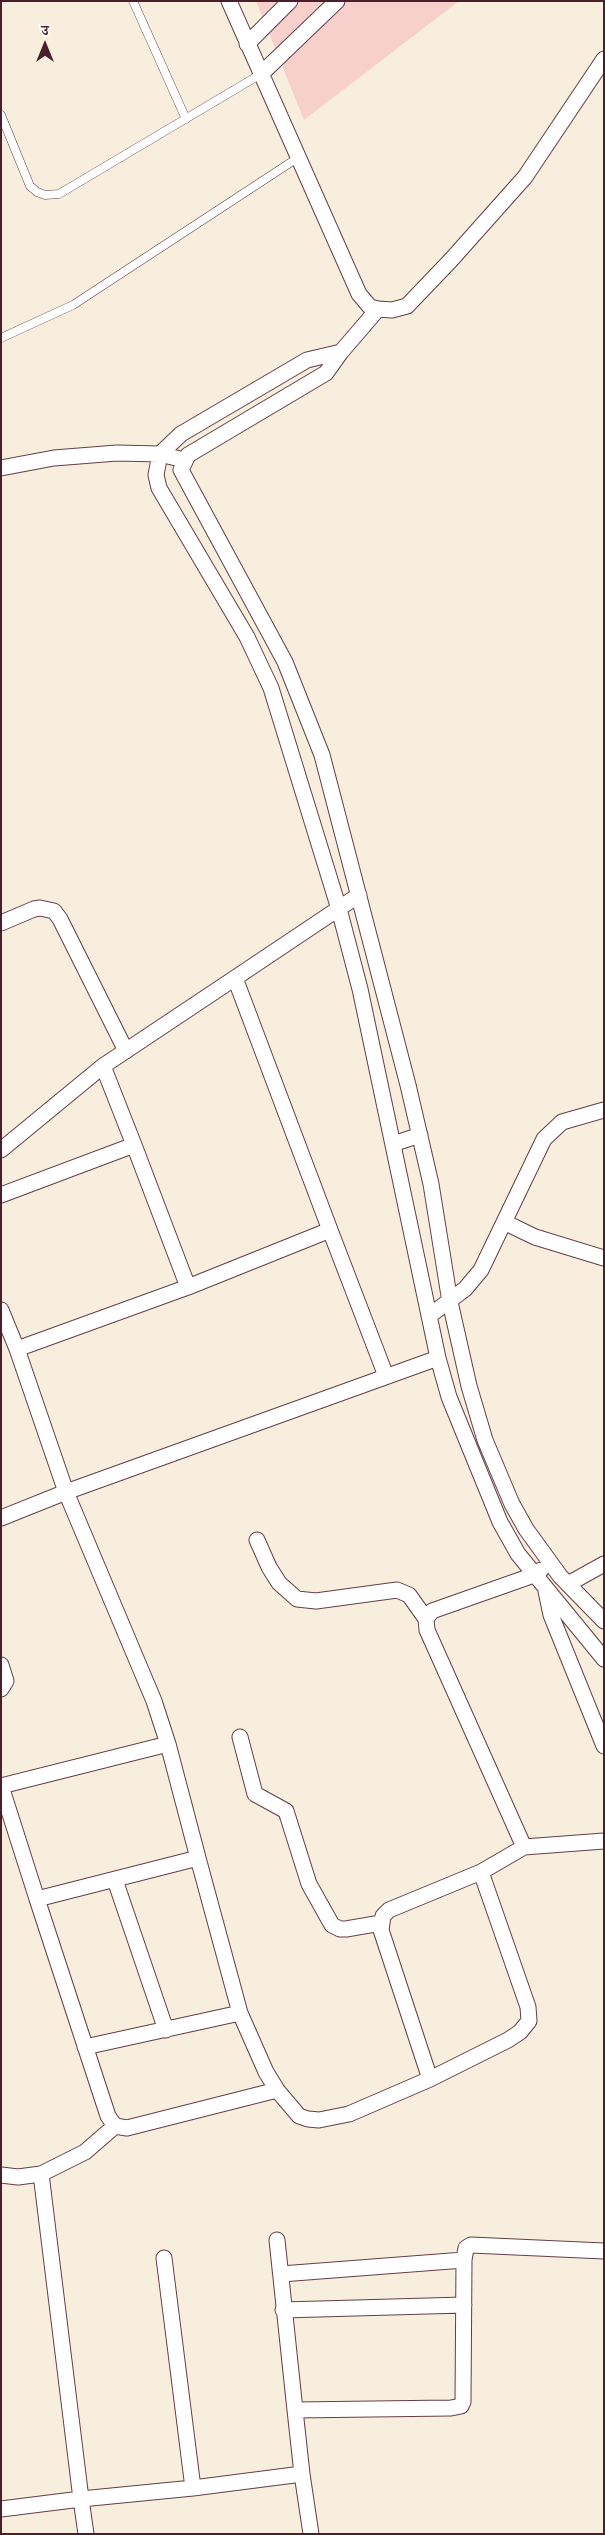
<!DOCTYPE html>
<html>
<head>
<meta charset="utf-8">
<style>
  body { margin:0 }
  #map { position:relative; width:605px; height:2535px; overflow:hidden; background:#f8eede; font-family:"EB Garamond","Noto Serif Devanagari",serif }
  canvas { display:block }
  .frame { position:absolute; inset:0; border:2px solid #4a1f2b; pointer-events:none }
  .north { position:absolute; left:20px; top:20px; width:50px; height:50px; -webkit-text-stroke:4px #fdfcf7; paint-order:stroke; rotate:0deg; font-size:14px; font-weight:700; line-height:20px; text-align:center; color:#4a1f2b }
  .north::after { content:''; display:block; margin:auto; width:18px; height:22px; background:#4a1f2b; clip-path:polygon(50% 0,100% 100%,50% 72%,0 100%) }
</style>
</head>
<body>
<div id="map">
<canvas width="605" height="2535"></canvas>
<div class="frame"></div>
<div class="north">उ</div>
</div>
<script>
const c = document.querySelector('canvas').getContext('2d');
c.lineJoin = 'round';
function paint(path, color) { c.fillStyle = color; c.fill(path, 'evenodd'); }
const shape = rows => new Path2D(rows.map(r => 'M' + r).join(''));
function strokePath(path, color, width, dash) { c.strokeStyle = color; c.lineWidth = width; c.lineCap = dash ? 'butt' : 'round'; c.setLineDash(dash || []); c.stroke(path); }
const built = shape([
  [256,1,459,1,304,120]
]);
const service = shape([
  [133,1,186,119],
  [1,115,30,186,37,192,45,195,59,194,261,74],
  [1,338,73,305,299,157]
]);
const minor = shape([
  [229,1,359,294,370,307,378,309,392,310,407,306,451,260,525,177,604,59],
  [247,44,290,1],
  [261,74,337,1],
  [378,309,341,352,326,373,188,455,181,470,285,662,322,755,408,1085,431,1184,450,1302,469,1386,485,1440,512,1504,526,1529,560,1576,604,1621],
  [341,352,307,360,181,434,160,454,156,475,159,488,247,637,271,688,339,909,360,989,438,1358,449,1397,500,1522,518,1554,604,1659],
  [1,468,54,458,117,453,160,454,184,460],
  [1,923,34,909,40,908,54,911,60,919,126,1051],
  [393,1144,420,1135],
  [134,1145,103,1066,235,978],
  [1,1150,103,1066],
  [1,1195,134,1145,188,1287],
  [504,1222,535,1237,604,1258],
  [330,1230,235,978,359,895],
  [1,1310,17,1349,66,1492,1,1518],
  [429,1316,465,1289,481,1270,544,1139,562,1122,604,1110],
  [17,1349,188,1287,330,1230,386,1376],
  [257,1540,269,1567,279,1583,297,1599,316,1601,397,1590,409,1595,426,1619],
  [541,1570,534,1575,432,1611,426,1619,427,1630,524,1847,604,1841],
  [568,1584,604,1564],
  [546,1591,551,1615,604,1746],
  [1,1665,6,1681,1,1689],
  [240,1737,255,1794,286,1811,309,1884,332,1925,340,1929,346,1929,381,1923],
  [1,1786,37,1899,198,1858,240,2013,266,2072,277,2090,299,2116,308,2119,319,2120,349,2114,430,2079],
  [1,1786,168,1744],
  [198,1858,168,1744,154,1701,66,1492,438,1358],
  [481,1872,528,2007,529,2021,520,2032,508,2040,430,2079,381,1930,383,1916,389,1910,481,1872,524,1847],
  [115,1880,166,2030],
  [37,1899,108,2116,115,2126,127,2128,277,2090],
  [85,2047,240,2013],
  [41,2174,81,2499,193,2488,302,2474,311,2534],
  [1,2175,18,2177,41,2174,85,2152,115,2126],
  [277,2240,295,2410],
  [164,2258,193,2488],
  [281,2274,464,2260],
  [283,2310,464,2305],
  [302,2474,295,2410,451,2408,461,2406,463,2402,464,2260,466,2248,471,2245,604,2251],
  [1,2509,81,2499,86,2534]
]);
paint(built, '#f7d0cb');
strokePath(service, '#643e46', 9);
strokePath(minor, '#643e46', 17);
strokePath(service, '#fff', 8);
strokePath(minor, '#fff', 15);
</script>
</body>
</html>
